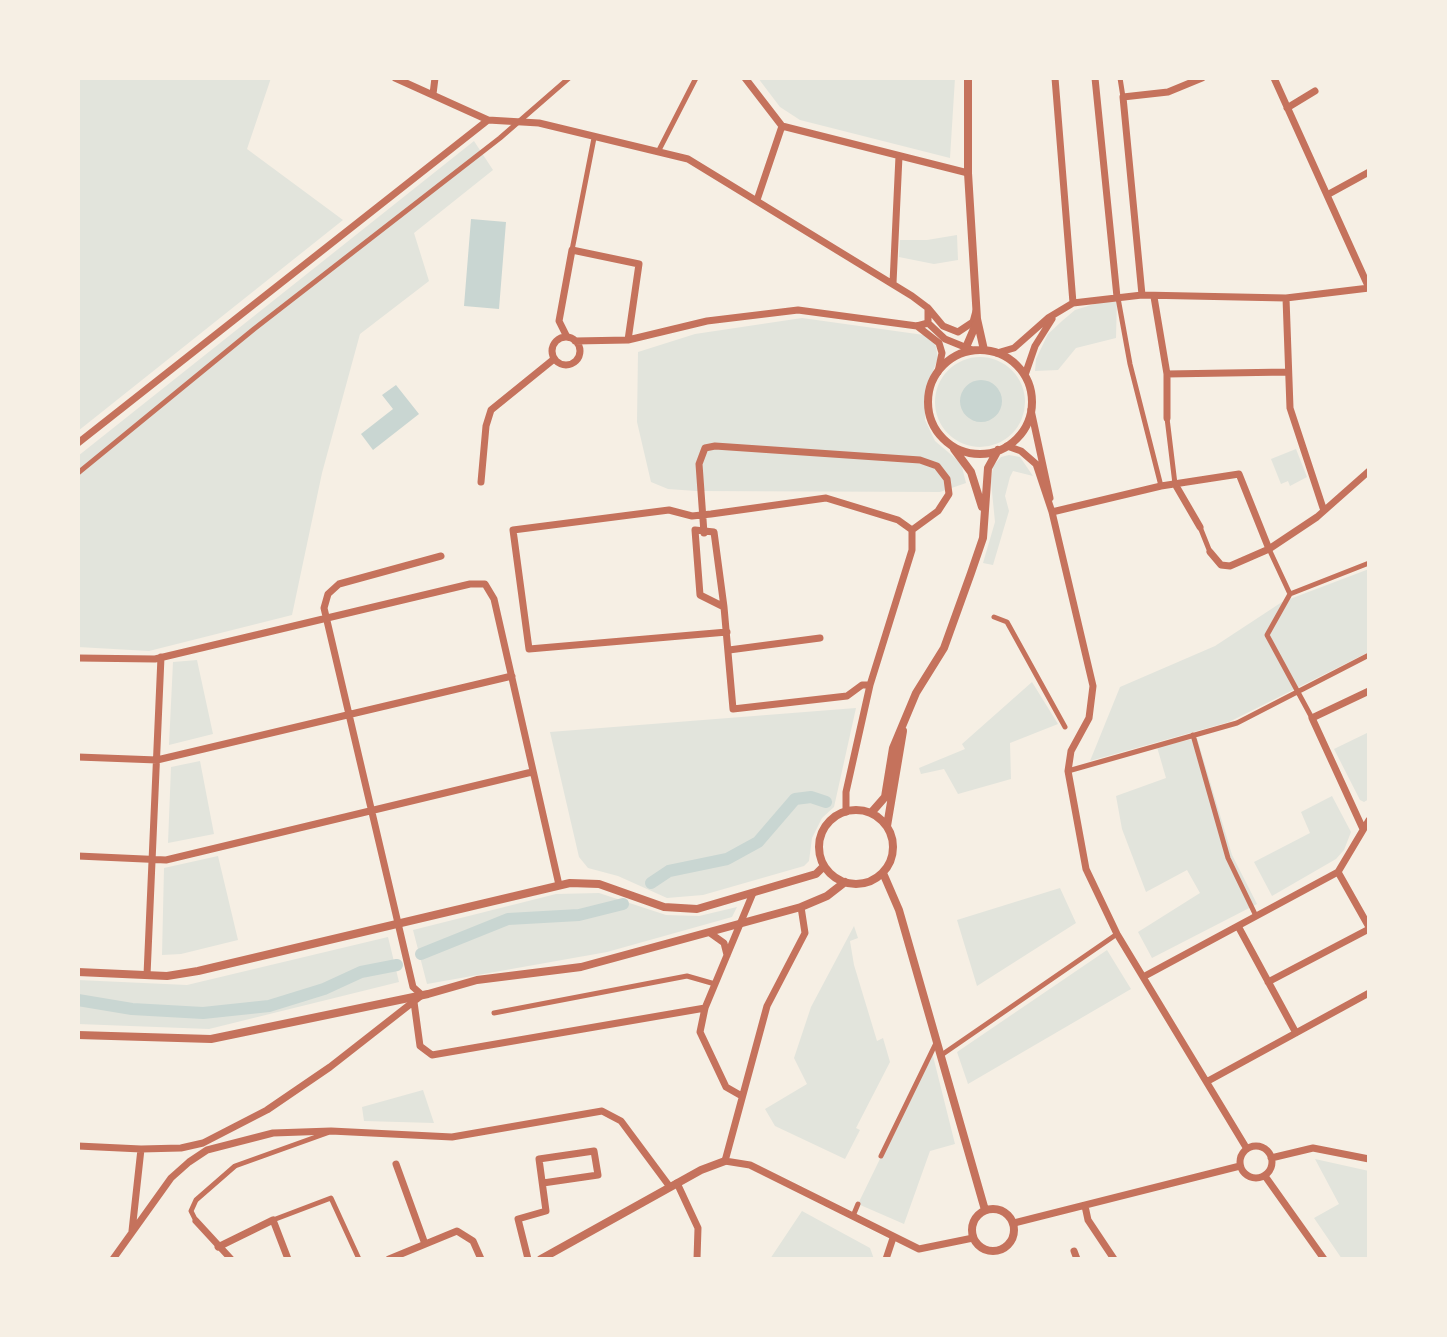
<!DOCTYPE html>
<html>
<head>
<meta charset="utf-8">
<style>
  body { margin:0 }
  #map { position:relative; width:1447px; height:1337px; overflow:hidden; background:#f6efe4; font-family:Karla,sans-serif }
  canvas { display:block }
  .frame { position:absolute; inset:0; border:80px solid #f6efe4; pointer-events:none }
</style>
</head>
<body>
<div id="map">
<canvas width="1447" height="1337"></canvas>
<div class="frame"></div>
</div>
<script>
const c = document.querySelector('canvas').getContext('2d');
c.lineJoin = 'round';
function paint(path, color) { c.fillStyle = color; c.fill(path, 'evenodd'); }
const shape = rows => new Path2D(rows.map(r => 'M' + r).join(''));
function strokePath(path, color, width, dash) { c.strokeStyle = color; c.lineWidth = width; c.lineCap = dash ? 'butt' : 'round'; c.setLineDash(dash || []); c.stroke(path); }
const green = shape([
  [78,78,271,78,247,149,343,220,78,431],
  [758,78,955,78,950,158,800,120,780,107],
  [474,141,493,170,414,233,429,281,360,334,322,473,292,615,149,651,78,647,78,456],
  [957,235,958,260,934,264,899,257,900,240,927,240],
  [1117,297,1116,338,1076,348,1058,370,1035,371,1036,359,1048,334,1062,321,1075,310],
  [802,318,924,335,935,342,938,358,927,387,925,420,935,441,961,463,966,483,940,492,696,491,668,489,651,482,637,422,638,352,695,334],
  '935 402a45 45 0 1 1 90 0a45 45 0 1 1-90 0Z',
  [1296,449,1307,477,1290,486,1288,481,1281,484,1271,459],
  [1009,455,1020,457,1033,476,1013,471,1010,477,1005,496,1009,511,993,565,983,563,995,522,991,482,993,466,1001,457],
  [1369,569,1369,652,1229,722,1090,761,1120,687,1215,646,1282,602],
  [197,660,213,734,169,745,173,662],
  [1032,682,1058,724,1010,743,1011,779,958,794,944,769,921,774,919,768,965,749,962,744],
  [856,708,834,807,822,818,812,838,809,861,804,866,703,895,667,898,618,876,588,868,579,857,550,732],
  [1369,732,1369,799,1364,802,1360,800,1334,749],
  [1197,738,1232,855,1257,904,1152,958,1138,932,1200,893,1187,870,1146,892,1122,829,1116,796,1166,778,1157,747],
  [200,761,214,834,168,843,171,767],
  [1332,796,1351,832,1344,850,1336,859,1272,896,1254,862,1310,833,1301,812],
  [218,856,238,940,181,954,162,955,164,868],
  [1060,888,1076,923,977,986,957,920],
  [599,893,666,915,699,916,737,907,732,917,607,952,427,984,413,930,556,894],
  [854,926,858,938,850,941,854,965,877,1041,883,1038,890,1062,856,1128,860,1130,845,1159,775,1126,765,1109,807,1084,794,1058,811,1007],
  [388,937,399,982,209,1029,78,1024,78,980,187,985],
  [1107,950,1131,989,968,1084,957,1052],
  [932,1052,955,1144,930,1151,904,1224,858,1204],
  [423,1090,434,1123,364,1121,362,1107],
  [1315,1159,1369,1171,1369,1259,1342,1259,1314,1218,1339,1204],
  [802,1211,870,1248,874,1259,770,1259]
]);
const water = shape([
  [471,219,506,222,499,309,464,306],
  '960 401a21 21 0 1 1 42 0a21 21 0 1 1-42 0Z',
  [396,385,419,414,373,450,361,434,393,409,382,395]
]);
const canal = shape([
  [651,883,669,871,727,859,758,842,795,799,811,797,826,802],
  [421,954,508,919,579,915,623,904],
  [78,1000,132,1009,203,1013,269,1006,324,989,361,972,397,965]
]);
const pedestrian = shape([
  [1120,78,1123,97],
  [658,152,696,78],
  [572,250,594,138],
  [1118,298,1130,364,1161,486],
  [1167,418,1175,484],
  [78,473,254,329,500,138,569,78],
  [1200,527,1210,552],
  [1269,549,1290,594,1267,635,1312,718],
  [1290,594,1369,563],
  [994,617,1007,622,1065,727],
  [1193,735,1228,858,1256,916],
  [1068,771,1237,723,1369,655],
  [494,1013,687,976,715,984],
  [940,1056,1117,934],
  [881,1156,936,1043],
  [853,1216,858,1204],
  [273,1220,331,1198,359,1259],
  [196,1221,191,1211,196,1200,235,1166,327,1133]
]);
const minor = shape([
  [395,78,488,120,539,123,688,159,912,296,928,308,928,323,945,339,972,350],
  [745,78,782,126,968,173],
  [1055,78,1073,303],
  [1095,78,1117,297],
  [1274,78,1369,288],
  [433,94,435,78],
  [1287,108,1315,91],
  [1327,195,1369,172],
  [757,200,782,126],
  [893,283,899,156],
  [1142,295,1123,97,1168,92,1202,78],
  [1154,297,1167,374,1167,418],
  [1286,298,1290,408,1323,508],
  [928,308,943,326,958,332,973,322,976,311],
  [917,326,939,343,942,353,938,372],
  [567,337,559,321,572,250,639,264,628,340],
  '552 351a14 14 0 1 1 28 0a14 14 0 1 1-28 0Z',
  [575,341,628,340,707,321,798,310,917,326,928,323],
  [997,353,1014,348,1048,318,1073,303,1142,295,1286,298,1369,288],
  [1167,374,1287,372],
  [1025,375,1035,346,1052,319],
  [1031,410,1050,498],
  [78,443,488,120],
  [1007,446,1021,451,1036,464,1052,512,1093,686,1089,718,1071,751,1068,771,1086,869,1117,934,1247,1149],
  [481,482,486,426,491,410,554,359],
  [1175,484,1200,527],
  [1052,512,1161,486,1239,474,1269,549,1317,517,1369,471],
  [695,530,714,532,724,607,700,595,695,530],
  [704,533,699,464,705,448,715,446,920,460,937,466,947,479,949,494,938,511,912,530],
  [1210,552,1221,565,1230,566,1269,549],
  [724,607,733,709,847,696,862,685,870,685],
  [727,632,529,649,513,530,669,510,692,516,711,514,826,498,898,520,912,530],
  [729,650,820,638],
  [78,658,155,659,470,584,485,584,494,599,559,885],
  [78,757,157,760,512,676],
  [846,812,846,792,870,685,912,550,912,530],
  [1363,829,1312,718,1369,691],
  [78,856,166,860,532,772],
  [1338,872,1369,927],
  [801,907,805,933,767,1006,725,1161,750,1165,919,1249,973,1238],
  [1238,926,1296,1033],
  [710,933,724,943,727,955],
  [147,975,161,657],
  [1143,977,1338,872,1369,820],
  [1268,982,1369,929],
  [414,1002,420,1046,432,1055,705,1008],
  [1208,1081,1369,993],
  [740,1095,726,1087,700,1032,705,1008,753,893],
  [78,1146,141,1149,181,1148,203,1143,267,1110,330,1067,422,995,413,987,324,608,328,594,339,584,441,556],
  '1240 1162a16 16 0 1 1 32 0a16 16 0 1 1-32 0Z',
  [1271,1158,1313,1148,1369,1159],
  [396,1164,425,1244],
  [1265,1176,1324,1259],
  [677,1183,698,1228,697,1259],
  [1085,1206,1088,1220,1114,1259],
  [196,1221,231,1259],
  [1014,1223,1240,1166],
  [132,1231,141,1149],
  [218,1247,273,1220,288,1259],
  [1074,1251,1077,1259],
  [113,1259,171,1178,189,1162,207,1150,273,1133,331,1131,452,1137,602,1111,621,1121,670,1187],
  [389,1259,457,1231,473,1241,481,1259],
  [528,1259,518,1219,546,1211,539,1159,594,1151,598,1175,543,1183],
  [886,1259,893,1238]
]);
const tertiary = shape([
  [968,78,968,173,977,319,984,350],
  '928 402a52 52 0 1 1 104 0a52 52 0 1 1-104 0Z',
  [964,352,976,324],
  [954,449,971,472,982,507],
  '819 847a37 37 0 1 1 74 0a37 37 0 1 1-74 0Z',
  [871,813,885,797,893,748,916,693,944,648,971,573,983,538,988,468,998,450],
  [887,826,903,731],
  [883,873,899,910,985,1210],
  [78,972,167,976,198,971,570,883,599,884,664,907,697,909,816,874,824,866],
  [78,1035,211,1039,428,994,477,980,581,967,801,907,827,896,845,882],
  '972 1230a21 21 0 1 1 42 0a21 21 0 1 1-42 0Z',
  [541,1259,701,1170,725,1161]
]);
paint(green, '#e2e4dc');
paint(water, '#c9d6d2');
strokePath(canal, '#c9d6d2', 12);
strokePath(pedestrian, '#c5725c', 5);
strokePath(minor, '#c5725c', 7);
strokePath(tertiary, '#c5725c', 8);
</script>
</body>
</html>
